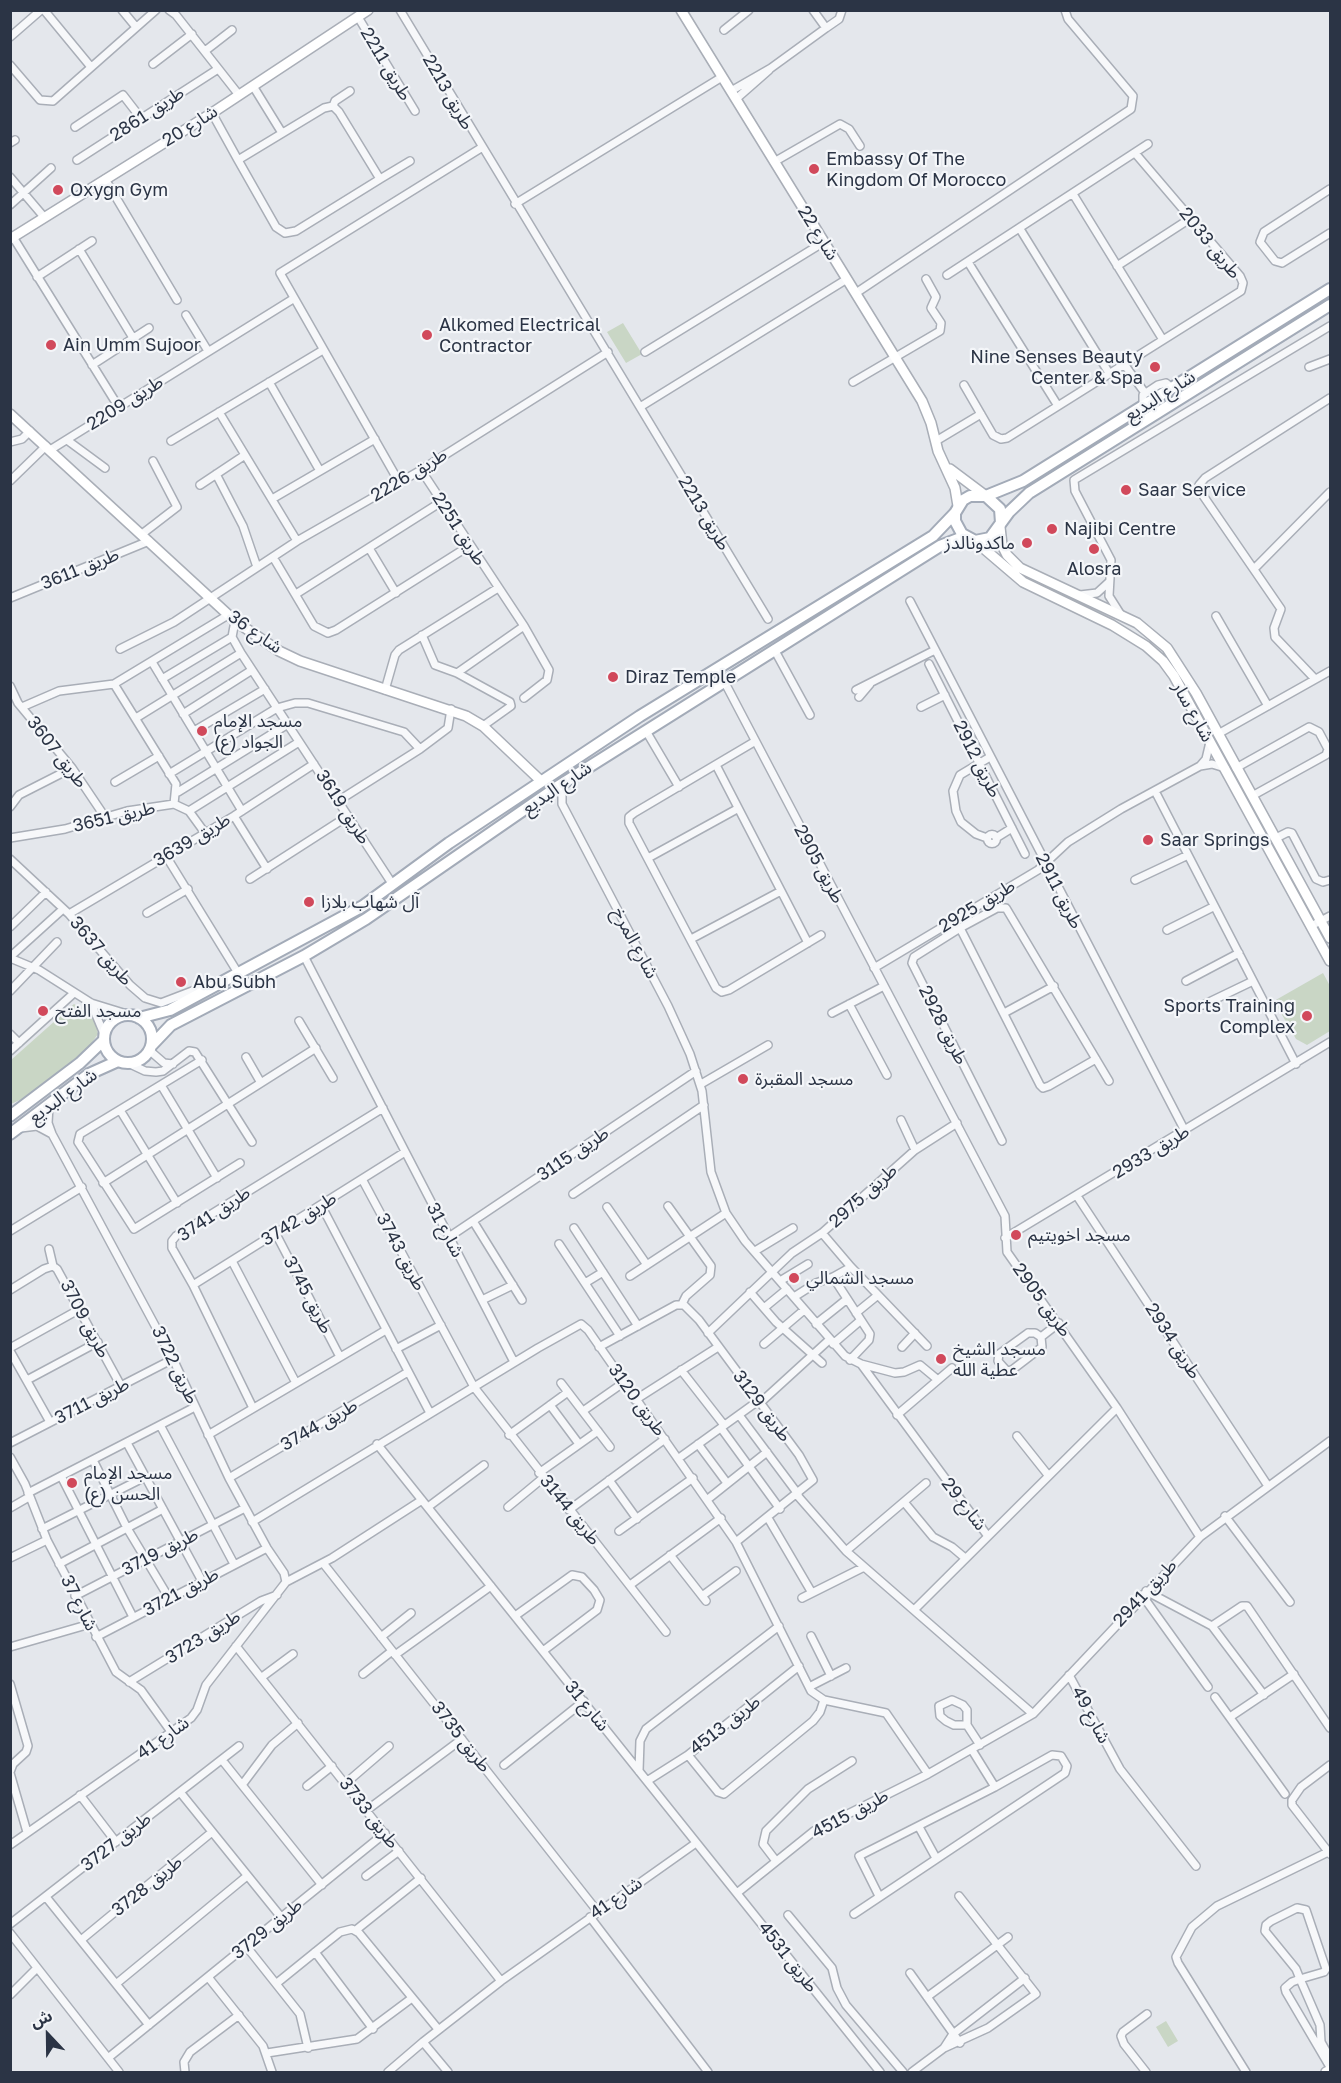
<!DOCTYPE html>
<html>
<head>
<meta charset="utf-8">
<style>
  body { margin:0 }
  #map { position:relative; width:1341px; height:2083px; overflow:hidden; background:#e4e7ec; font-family:"Golos Text","Noto Sans Arabic",sans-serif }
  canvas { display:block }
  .frame { position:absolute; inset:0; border:12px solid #2b3445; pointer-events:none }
  .north { position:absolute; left:18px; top:2005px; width:60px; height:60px; -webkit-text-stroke:4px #f4f6f9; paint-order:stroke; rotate:338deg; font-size:16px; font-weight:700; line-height:24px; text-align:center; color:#2b3445 }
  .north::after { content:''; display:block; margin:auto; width:21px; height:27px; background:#2b3445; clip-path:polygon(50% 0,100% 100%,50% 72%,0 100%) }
</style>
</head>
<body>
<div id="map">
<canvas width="1341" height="2083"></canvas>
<div class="frame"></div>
<div class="north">ش</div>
</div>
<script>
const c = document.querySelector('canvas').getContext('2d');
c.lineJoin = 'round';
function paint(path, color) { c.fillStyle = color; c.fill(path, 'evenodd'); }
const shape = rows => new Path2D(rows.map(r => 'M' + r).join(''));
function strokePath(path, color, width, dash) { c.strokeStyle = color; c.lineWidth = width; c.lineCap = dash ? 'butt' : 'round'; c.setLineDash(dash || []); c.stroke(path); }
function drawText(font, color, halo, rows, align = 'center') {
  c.font = font + ' "Golos Text","Noto Sans Arabic",sans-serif'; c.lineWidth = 4.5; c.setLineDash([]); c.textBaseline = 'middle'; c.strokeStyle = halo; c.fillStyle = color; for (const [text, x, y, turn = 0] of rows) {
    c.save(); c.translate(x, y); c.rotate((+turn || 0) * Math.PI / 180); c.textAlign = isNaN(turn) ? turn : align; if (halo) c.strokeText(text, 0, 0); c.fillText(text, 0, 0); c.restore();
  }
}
const green = shape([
  [623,323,642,354,626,363,607,332],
  [1323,973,1330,986,1330,1031,1307,1045,1296,1039,1274,1001],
  [74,1004,88,1013,96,1024,98,1034,88,1048,33,1094,11,1104,11,1060],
  [1166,2021,1178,2041,1168,2047,1156,2027]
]);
const street = shape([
  [44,10,91,67],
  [122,10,136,27],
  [169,10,176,15,239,95],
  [400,10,768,619],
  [813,10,826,28],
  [358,17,415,111],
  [724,30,749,10],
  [10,37,41,10],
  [205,51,232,30],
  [153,64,192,34],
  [10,65,40,100,53,101,156,10],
  [253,86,282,133],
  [731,91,771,68,826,28,839,19,842,10],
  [736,99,769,70],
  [333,106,339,112,380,179,296,231,285,233,276,227,238,160,324,108,333,106],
  [333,106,335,101,350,91],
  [212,113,238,160],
  [75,127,123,95,140,117],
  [10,143,15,140],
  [77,160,218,69],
  [774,162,840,124,849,129,860,146],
  [10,177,44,217],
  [105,179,177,300],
  [380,179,410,161],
  [1330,189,1264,232,1260,242,1275,261,1282,263,1330,233],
  [1073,194,1163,340],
  [515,204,722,77],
  [10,205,51,168],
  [1020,229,1109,373],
  [13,237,118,406],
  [79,249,133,338],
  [968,262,1058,406],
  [1117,266,1191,218],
  [947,275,1148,144],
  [37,277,92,241],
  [856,293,1131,109,1133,96,1068,19,1065,10],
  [186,315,208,351],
  [645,352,824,242],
  [1124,364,1145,393],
  [92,365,149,328],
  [1309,367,1330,359],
  [269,382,320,471],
  [853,382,940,331,941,323,931,308,936,297,926,279],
  [964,385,993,435,1001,439,1007,438,1241,291,1243,283,1240,276,1135,153],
  [1143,406,1143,395,1158,385,1166,383,1172,388],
  [640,407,847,279],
  [219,412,297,541],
  [67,440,105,468],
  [171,441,323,350],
  [936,441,981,414],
  [10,442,22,439,30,431],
  [50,450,293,299],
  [421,470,524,626,549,670,547,680,524,698],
  [216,474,243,526,257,567],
  [10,481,46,446],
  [399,482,280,273,481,148],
  [200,485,245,455],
  [272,499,375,439],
  [142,534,177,507,153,461],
  [369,548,396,593],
  [273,557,314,626,328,633,336,630,469,546],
  [1254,569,1330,492],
  [296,594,441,502],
  [1080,595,1097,593,1109,582],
  [10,598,149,541],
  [910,601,1185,1131],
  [1121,615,1109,596,1111,560,1075,491,1074,480,1330,326],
  [1216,616,1268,706],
  [235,621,232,637,241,653,393,885],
  [422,635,435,665,457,673,510,702,511,706,483,726],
  [120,649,174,622,297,541,421,470,608,352],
  [774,649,810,715],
  [152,662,242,811],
  [929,664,1025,854],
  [457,673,524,626],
  [162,679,232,637],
  [1315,679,1275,637,1274,628,1281,609,1202,494,1199,485,1205,478,1330,398],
  [724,681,1005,1216,1007,1252,1117,1408,1200,1537],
  [114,684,176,784,174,804],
  [10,686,18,703,72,768,105,817],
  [385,690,395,655,399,650,498,588],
  [856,690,935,650],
  [859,697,870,684],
  [22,707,59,691,114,684,228,615],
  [921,707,945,695],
  [183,714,252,670],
  [136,718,241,653],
  [194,731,265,689],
  [646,731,679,787],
  [1218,734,1330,671],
  [754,742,634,813,629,817,629,823,716,988,722,992,729,990,821,935],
  [716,765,808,943],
  [1200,766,1206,759,1210,742],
  [1236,768,1309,727,1319,732,1328,749,1326,755,1252,796],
  [169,774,277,708,295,703,308,703,404,732,420,749],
  [115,782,159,756],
  [562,784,562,804,668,1006,690,1054,702,1091,711,1172,726,1213,745,1241,845,1356,861,1364,895,1373,904,1372,920,1365,938,1380],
  [1155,791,1296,1064],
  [178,792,288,724],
  [338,801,420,749,448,728,451,709],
  [10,807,19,795,72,768],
  [189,811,299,742],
  [234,816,267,869],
  '987.5 839a4.5 4.5 0 1 1 9 0a4.5 4.5 0 1 1-9 0Z',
  [10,838,65,829,127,811,174,804,189,811,205,833],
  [987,838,976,834,961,822,956,811,953,791,960,775,990,757],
  [996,838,1012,828],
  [1276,838,1288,832,1292,833,1316,879,1323,882,1330,880],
  [166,856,238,973],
  [648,858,737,809],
  [10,859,69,914,130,985,145,998,161,1003,208,985],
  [250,879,348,816],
  [1135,880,1186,856],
  [147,913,188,889],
  [69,914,234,816,314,764],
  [1311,926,1330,916],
  [10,927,46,892],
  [960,928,1040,1085,1043,1088,1049,1086,1096,1059],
  [1167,930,1213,907],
  [691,939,781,891],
  [304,956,514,1362],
  [10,957,63,909],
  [10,958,39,970,91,1003,130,1015],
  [874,968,1038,870,1068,842,1121,809,1200,766,1212,764,1225,768],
  [1186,981,1239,953],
  [10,991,57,942],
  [91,1003,104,1034],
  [849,1004,887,1075],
  [1203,1005,1253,981],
  [832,1013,884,986],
  [1004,1013,1054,986],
  [299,1021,333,1078],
  [10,1034,19,1043],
  [149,1050,164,1063,173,1064],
  [10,1051,74,993],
  [246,1057,261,1083],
  [202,1060,80,1134,78,1142,134,1229,240,1163],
  [128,1063,145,1071,156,1072,163,1071,189,1051,195,1052,252,1142],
  [701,1084,768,1045],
  [161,1085,217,1178],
  [120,1110,177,1203],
  [901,1120,915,1150],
  [21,1128,37,1126,50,1133],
  [1002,1141,912,963,914,957,960,928,997,908,1006,908,1109,1081],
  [362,1179,474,1387,666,1632],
  [103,1183,316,1048],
  [573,1194,704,1105],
  [1077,1196,1268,1486],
  [321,1205,430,1413],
  [668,1206,711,1266,710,1275,686,1296,682,1304],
  [607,1207,647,1265],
  [473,1221,522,1300],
  [574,1228,638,1326],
  [10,1231,82,1187],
  [822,1233,851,1267,927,1346],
  [276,1234,340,1357],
  [449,1237,696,1071],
  [1005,1238,1330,1042],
  [559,1244,620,1336],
  [49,1249,53,1266],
  [755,1251,793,1228],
  [232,1261,296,1383],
  [630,1276,726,1213],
  [833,1277,870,1334,869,1340,850,1360],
  [780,1281,808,1264],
  [585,1283,603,1272],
  [193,1285,405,1152],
  [10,1290,44,1269,53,1266,57,1269,121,1386],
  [750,1292,776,1322,822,1363],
  [794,1297,816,1283,833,1277,851,1267],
  [482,1300,513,1285],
  [764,1308,787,1289],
  [856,1313,878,1295],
  [816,1324,847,1299],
  [708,1333,792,1253,822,1233,915,1150,957,1123],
  [1028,1333,1035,1333,1041,1337,1042,1347,1012,1370,1007,1371,998,1361,999,1354,1028,1333],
  [1041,1337,1059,1323],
  [764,1344,804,1310],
  [833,1344,861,1320],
  [599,1347,676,1305,684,1305,699,1320,799,1455,813,1480,736,1542],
  [902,1347,915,1333],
  [10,1348,80,1309],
  [396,1349,441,1325],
  [10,1351,50,1422],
  [861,1364,987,1535],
  [681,1370,724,1425],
  [27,1380,98,1342],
  [561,1383,610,1447],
  [635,1400,718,1347],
  [760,1403,829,1340],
  [550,1405,579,1444],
  [253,1408,193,1285,172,1248,172,1241,176,1236,383,1108],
  [583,1411,623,1383],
  [739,1415,798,1494],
  [897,1415,952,1368],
  [160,1425,234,1564],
  [721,1428,780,1509],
  [208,1435,386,1330],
  [509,1435,568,1392],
  [1017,1436,1048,1475],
  [10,1443,173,1359],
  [127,1443,202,1581],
  [377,1444,880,2072],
  [698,1444,727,1483],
  [10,1457,25,1484,47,1540,116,1672,141,1690,172,1733],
  [679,1458,758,1401],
  [93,1460,127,1528,169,1598],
  [539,1473,598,1431],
  [61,1476,133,1617],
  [229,1478,408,1372],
  [609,1480,637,1519],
  [28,1493,195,1407],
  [797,1495,846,1551,1033,1714],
  [708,1499,767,1452],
  [904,1502,933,1537,952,1547,965,1558],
  [428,1507,484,1465],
  [508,1507,543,1478],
  [10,1508,29,1497],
  [569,1510,665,1439],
  [1225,1516,1290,1602],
  [768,1518,812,1593],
  [252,1522,538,1348,581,1324,588,1330,736,1542,811,1691,824,1700,886,1713,928,1774],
  [42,1529,145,1477],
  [619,1531,693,1478],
  [846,1551,926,1483],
  [670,1555,706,1601],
  [10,1558,47,1540],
  [323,1563,598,1912],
  [59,1564,163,1509],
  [286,1582,332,1558,422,1500],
  [630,1585,721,1518],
  [1146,1591,1212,1626,1264,1695],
  [1142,1595,1208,1687],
  [75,1596,245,1508],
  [702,1596,736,1571],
  [802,1598,864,1567],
  [914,1610,1117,1408],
  [515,1616,572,1575,582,1577,594,1590,600,1600,597,1610,543,1651],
  [1212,1626,1242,1606,1247,1606,1330,1728],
  [811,1636,831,1676],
  [96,1637,267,1548],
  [381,1637,411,1613],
  [236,1646,501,1981],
  [10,1647,90,1624],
  [395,1655,491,1586],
  [363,1674,392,1651],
  [1069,1675,1120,1769,1196,1866],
  [262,1677,293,1654],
  [129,1682,261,1601,277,1595],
  [10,1684,28,1746,26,1752,13,1764,10,1772],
  [809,1687,846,1668],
  [1215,1697,1285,1794],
  [1230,1717,1294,1674],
  [967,1725,954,1725,946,1721,940,1716,939,1706,952,1700,963,1705,967,1710,967,1725,980,1745],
  [972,1750,995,1787],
  [688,1755,718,1792,724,1794,813,1721,820,1712,824,1700],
  [222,1760,322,1885],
  [504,1765,584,1701],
  [639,1771,640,1741,646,1729,779,1626],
  [10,1773,27,1832],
  [647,1781,688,1755,799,1666],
  [346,1783,389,1746],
  [242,1785,272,1745,298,1723],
  [307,1786,332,1766],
  [180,1792,281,1917],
  [80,1795,116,1842],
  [367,1810,462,1739],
  [919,1827,936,1858],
  [10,1845,191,1718,197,1710,206,1685,286,1582,284,1573,267,1548,229,1478,173,1359,52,1134,48,1123,49,1106],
  [1330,1854,1292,1805,1292,1800,1301,1787,1330,1765],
  [776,1861,763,1844,766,1831,808,1789,852,1761],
  [366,1876,399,1851],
  [737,1893,814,1831,928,1774,1033,1714,1200,1537,1330,1441],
  [46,1897,149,2025],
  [854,1914,1065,1773,1067,1766,1061,1756,1052,1755,995,1787,859,1856,879,1896],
  [788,1915,832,1968,837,1988,846,2005,903,2072],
  [590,1917,708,2072],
  [10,1924,239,1746],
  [356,1930,421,1878],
  [10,1933,119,2072],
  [81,1940,212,1832],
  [246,1946,300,2014,308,2048],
  [315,1952,373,2029],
  [910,1973,960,2043],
  [208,1977,263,2046,272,2072],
  [277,1983,340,1932,352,1929,359,1933,438,2029],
  [116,1984,247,1876],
  [10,1995,37,1968],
  [927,1997,1008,1937],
  [944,2048,988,2028,1036,1994,959,1896],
  [267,2053,357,2039,412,1998],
  [108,2058,385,1833],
  [1330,2058,1321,2042,1320,2025,1300,1979,1296,1969,1265,1931,1266,1925,1271,1921,1297,1908,1306,1910,1326,1969,1324,1972,1300,1979,1292,1982,1285,1988,1286,1992,1330,2067],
  [185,2072,184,2062,190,2052,239,2015],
  [388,2072,423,2042],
  [448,2072,423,2042,501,1981,696,1843],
  [912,2072,944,2048,953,2034,1025,1978],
  [1146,2072,1124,2044,1121,2036,1123,2032,1147,2014],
  [1246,2072,1178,1963,1176,1957,1192,1927,1217,1906,1326,1853]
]);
const secondary = shape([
  [681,10,922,401,931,423,938,451,955,488,958,506],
  [10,239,212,113,368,10],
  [10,414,235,621,279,651,300,661,466,716,483,726,541,781],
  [950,469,986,496],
  [1000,527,1002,545,1007,555,1020,568,1137,623,1167,648,1196,693,1330,938],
  [975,541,1023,582,1112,625,1146,646,1163,661,1174,676,1330,961],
  [1326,2072,1330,2070]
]);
const primary = shape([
  [986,496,1023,481,1330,289],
  [1001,523,1000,509,986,496,970,496,963,500,955,513,955,521,962,534,975,541,990,538,1009,512,1029,493,1330,305],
  '104 1039a24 24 0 1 1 48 0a24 24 0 1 1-48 0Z',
  [139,1018,170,1010,363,906,449,843,640,716,933,536,955,513],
  [151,1046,171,1025,304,956,366,919,557,787,940,546,958,539,968,539],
  [10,1116,80,1063,104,1040],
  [10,1134,89,1074,118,1061]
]);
const markers = [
  [814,169,6,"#d1495b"],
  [58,190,6,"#d1495b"],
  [427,335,6,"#d1495b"],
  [51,345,6,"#d1495b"],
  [1155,367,6,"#d1495b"],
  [1126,490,6,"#d1495b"],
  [1052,529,6,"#d1495b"],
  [1027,543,6,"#d1495b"],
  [1094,549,6,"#d1495b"],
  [613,677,6,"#d1495b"],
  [202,731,6,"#d1495b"],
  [1148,840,6,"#d1495b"],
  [309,902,6,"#d1495b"],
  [181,982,6,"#d1495b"],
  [43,1011,6,"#d1495b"],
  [1307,1016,6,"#d1495b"],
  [743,1079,6,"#d1495b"],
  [1016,1235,6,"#d1495b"],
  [794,1278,6,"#d1495b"],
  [941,1359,6,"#d1495b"],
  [72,1483,6,"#d1495b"]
];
const streetNames = [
  ["طريق 2211",386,64,59],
  ["طريق 2213",448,92,60],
  ["طريق 2861",147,114,-33],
  ["شارع 20",190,126,-32],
  ["شارع 22",818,233,58],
  ["طريق 2033",1210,243,51],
  ["شارع البديع",1160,396,-32],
  ["طريق 2209",125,403,-32],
  ["طريق 2226",409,475,-31],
  ["طريق 2213",704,513,59],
  ["طريق 2251",459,529,57],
  ["طريق 3611",80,569,-22],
  ["شارع 36",255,632,35],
  ["شارع سار",1193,712,61],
  ["طريق 3607",57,752,52],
  ["طريق 2912",977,759,63],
  ["شارع البديع",557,788,-34],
  ["طريق 3619",343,807,57],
  ["طريق 3651",114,817,-13],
  ["طريق 3639",192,840,-31],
  ["طريق 2905",819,864,62],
  ["طريق 2911",1059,891,63],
  ["طريق 2925",977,906,-31],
  ["شارع المرخ",635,943,62],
  ["طريق 3637",101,951,49],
  ["طريق 2928",943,1025,63],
  ["شارع البديع",63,1096,-36],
  ["طريق 2933",1151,1152,-31],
  ["طريق 3115",573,1154,-34],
  ["طريق 2975",863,1196,-42],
  ["طريق 3741",214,1214,-34],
  ["طريق 3742",299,1219,-32],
  ["شارع 31",445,1230,62],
  ["طريق 3743",401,1252,62],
  ["طريق 3745",308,1295,62],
  ["طريق 2905",1042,1300,54],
  ["طريق 3709",85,1319,62],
  ["طريق 2934",1173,1341,57],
  ["طريق 3722",175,1365,64],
  ["طريق 3120",637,1400,54],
  ["طريق 3711",92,1401,-27],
  ["طريق 3129",762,1406,53],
  ["طريق 3744",319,1425,-30],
  ["شارع 29",964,1504,52],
  ["طريق 3144",570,1510,51],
  ["طريق 3719",160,1552,-27],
  ["طريق 3721",181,1592,-28],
  ["طريق 2941",1145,1593,-47],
  ["شارع 37",79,1603,63],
  ["طريق 3723",203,1637,-32],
  ["شارع 31",587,1706,51],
  ["شارع 49",1091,1715,62],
  ["طريق 4513",725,1725,-38],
  ["طريق 3735",461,1737,52],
  ["شارع 41",163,1738,-36],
  ["طريق 3733",369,1813,52],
  ["طريق 4515",850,1814,-28],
  ["طريق 3727",116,1842,-38],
  ["طريق 3728",147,1886,-39],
  ["شارع 41",616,1898,-35],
  ["طريق 3729",267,1929,-39],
  ["طريق 4531",788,1957,52]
];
const poiNames = [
  ["Embassy Of The",826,159],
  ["Kingdom Of Morocco",826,180],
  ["Oxygn Gym",70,190],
  ["Alkomed Electrical",439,325],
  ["Contractor",439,346],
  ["Ain Umm Sujoor",63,345],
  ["Nine Senses Beauty",1143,357,"right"],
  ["Center & Spa",1143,378,"right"],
  ["Saar Service",1138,490],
  ["Najibi Centre",1064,529],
  ["ماكدونالدز",1015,543,"right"],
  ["Alosra",1094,569,"center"],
  ["Diraz Temple",625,677],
  ["مسجد الإمام",214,721],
  ["الجواد (ع)",214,742],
  ["Saar Springs",1160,840],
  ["آل شهاب بلازا",321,902],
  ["Abu Subh",193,982],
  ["Sports Training",1295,1006,"right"],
  ["Complex",1295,1027,"right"],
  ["مسجد الفتح",55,1011],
  ["مسجد المقبرة",755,1079],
  ["مسجد اخويتيم",1028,1235],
  ["مسجد الشمالي",806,1278],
  ["مسجد الشيخ",953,1349],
  ["عطية الله",953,1370],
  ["مسجد الإمام",84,1473],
  ["الحسن (ع)",84,1494]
];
paint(green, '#c9d6c5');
strokePath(street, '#a9aeb7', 10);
strokePath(secondary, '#a9aeb7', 12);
strokePath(primary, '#a3abb8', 14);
strokePath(street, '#f7f8fa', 7);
strokePath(secondary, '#fff', 9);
strokePath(primary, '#fff', 10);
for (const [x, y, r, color] of markers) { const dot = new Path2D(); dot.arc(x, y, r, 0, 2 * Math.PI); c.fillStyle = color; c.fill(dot); strokePath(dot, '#f4f6f9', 2); }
drawText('18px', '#2b3445', '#f4f6f9', streetNames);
drawText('18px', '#2b3445', '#f4f6f9', poiNames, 'left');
</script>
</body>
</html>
